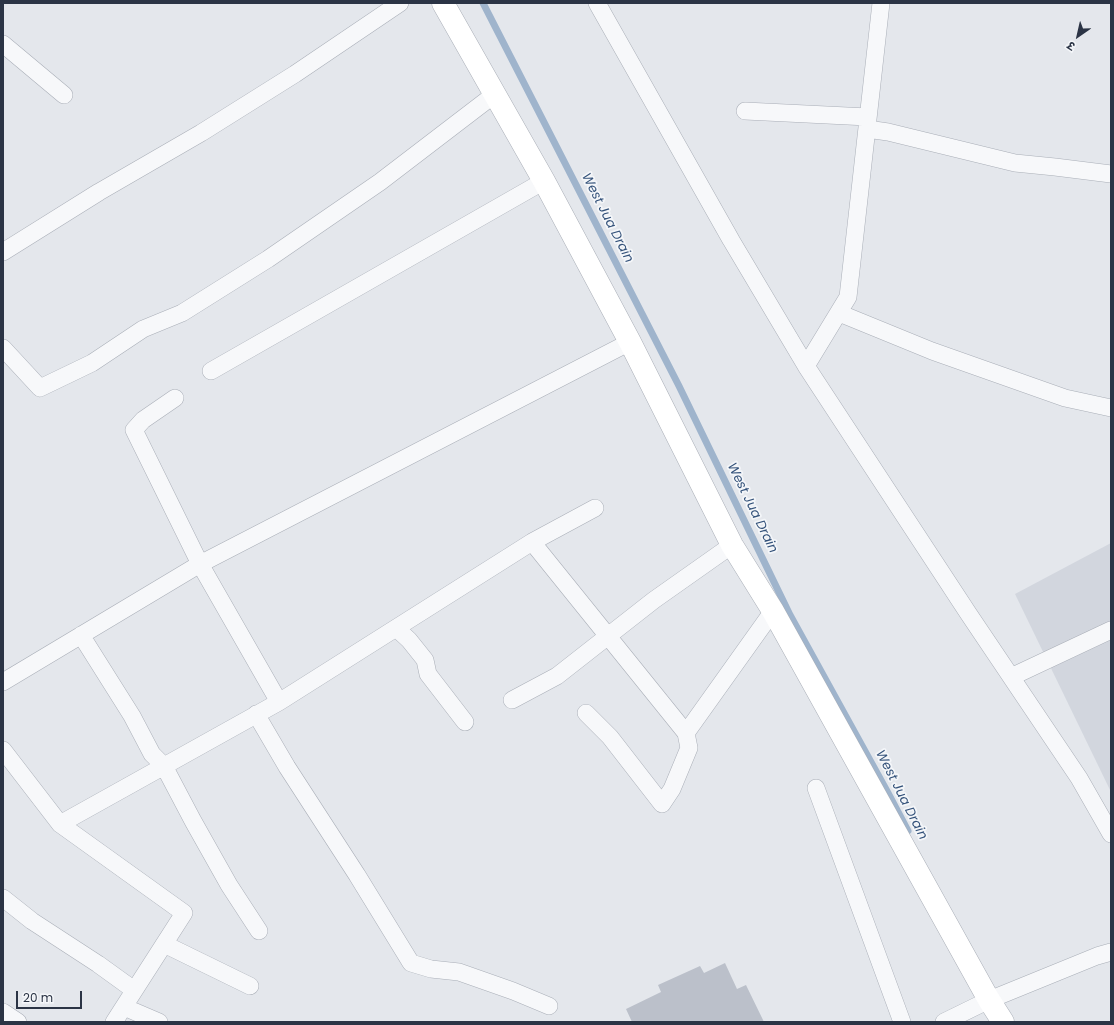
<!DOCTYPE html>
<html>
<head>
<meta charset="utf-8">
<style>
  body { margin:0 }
  #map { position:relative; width:1114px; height:1025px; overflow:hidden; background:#e4e7ec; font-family:Poppins,"Noto Sans Devanagari",sans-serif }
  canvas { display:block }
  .frame { position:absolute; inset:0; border:4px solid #2b3445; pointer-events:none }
  .north { position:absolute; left:1058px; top:16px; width:40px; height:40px; -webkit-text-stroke:3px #f4f6f9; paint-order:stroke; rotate:214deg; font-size:11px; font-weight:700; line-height:16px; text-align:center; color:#2b3445 }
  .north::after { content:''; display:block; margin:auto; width:14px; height:18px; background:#2b3445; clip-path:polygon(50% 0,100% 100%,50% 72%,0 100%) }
  .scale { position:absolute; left:16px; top:991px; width:66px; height:18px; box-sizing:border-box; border:2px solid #2b3445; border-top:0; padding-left:5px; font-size:12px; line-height:14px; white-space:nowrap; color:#2b3445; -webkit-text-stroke:3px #f4f6f9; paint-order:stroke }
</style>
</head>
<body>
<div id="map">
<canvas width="1114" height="1025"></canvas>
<div class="frame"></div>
<div class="north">उ</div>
<div class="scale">20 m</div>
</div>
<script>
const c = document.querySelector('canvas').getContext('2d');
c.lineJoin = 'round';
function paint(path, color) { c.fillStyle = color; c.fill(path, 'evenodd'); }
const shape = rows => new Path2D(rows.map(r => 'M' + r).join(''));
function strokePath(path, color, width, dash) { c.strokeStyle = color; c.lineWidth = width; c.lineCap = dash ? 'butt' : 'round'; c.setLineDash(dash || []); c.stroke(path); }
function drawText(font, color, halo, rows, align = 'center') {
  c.font = font + ' Poppins,sans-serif'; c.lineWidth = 3.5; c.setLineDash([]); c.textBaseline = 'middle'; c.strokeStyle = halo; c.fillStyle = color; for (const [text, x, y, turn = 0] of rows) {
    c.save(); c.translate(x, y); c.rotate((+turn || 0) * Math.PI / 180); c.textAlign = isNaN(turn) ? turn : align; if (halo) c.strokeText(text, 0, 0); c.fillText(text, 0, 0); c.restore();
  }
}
const built = shape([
  [1111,543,1111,792,1015,594]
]);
const stream = shape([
  [483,3,679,386,790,615,888,793,908,831]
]);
const building = shape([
  [725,963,737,989,746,985,764,1022,632,1022,626,1009,661,992,658,985,700,966,704,973]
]);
const street = shape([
  [597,3,731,240,806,366,968,613,1079,778,1111,834],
  [3,44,64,95],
  [745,111,868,117],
  [867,129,888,132,1015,163,1055,167,1111,174],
  [3,252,99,192,201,133,295,74,400,3],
  [839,313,932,351,1065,398,1111,408],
  [3,348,40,388,92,363,143,329,182,313,268,259,380,182,495,94],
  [806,366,848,297,881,3],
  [211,371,544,181],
  [175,398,143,420,134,430,200,564,279,702],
  [532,542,595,508],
  [396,628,409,640,425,660,428,674,465,722],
  [81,635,132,716,152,754,164,766,193,821,229,885,259,931],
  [1011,677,1111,630],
  [3,682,200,564,630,342],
  [512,700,557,676,654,600,732,545],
  [586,713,610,737,662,804,672,789,689,748,686,733],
  [256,714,287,767,357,875,411,963,431,969,459,972,513,991,549,1006],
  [3,750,60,824,184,913,114,1022],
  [816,788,902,1022],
  [60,824,279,702,532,542,686,733,773,611],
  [3,898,32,921,98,964,134,990],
  [164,944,250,986],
  [124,1007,159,1022],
  [3,1012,18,1022],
  [944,1022,989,1000,1097,956,1111,952]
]);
const secondary = shape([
  [443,3,544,181,630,342,732,545,773,611,989,1000,1003,1022]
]);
const waterNames = [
  ["West Jua Drain",607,218,63],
  ["West Jua Drain",752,508,64],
  ["West Jua Drain",901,795,63]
];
paint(built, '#d2d6de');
strokePath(stream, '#9fb4cc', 7);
paint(building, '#bbc0ca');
strokePath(street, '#a9aeb7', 18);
strokePath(secondary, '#a9aeb7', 23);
strokePath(street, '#f7f8fa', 17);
strokePath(secondary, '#fff', 22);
drawText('italic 13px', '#34527a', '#f4f6f9', waterNames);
</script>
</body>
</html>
